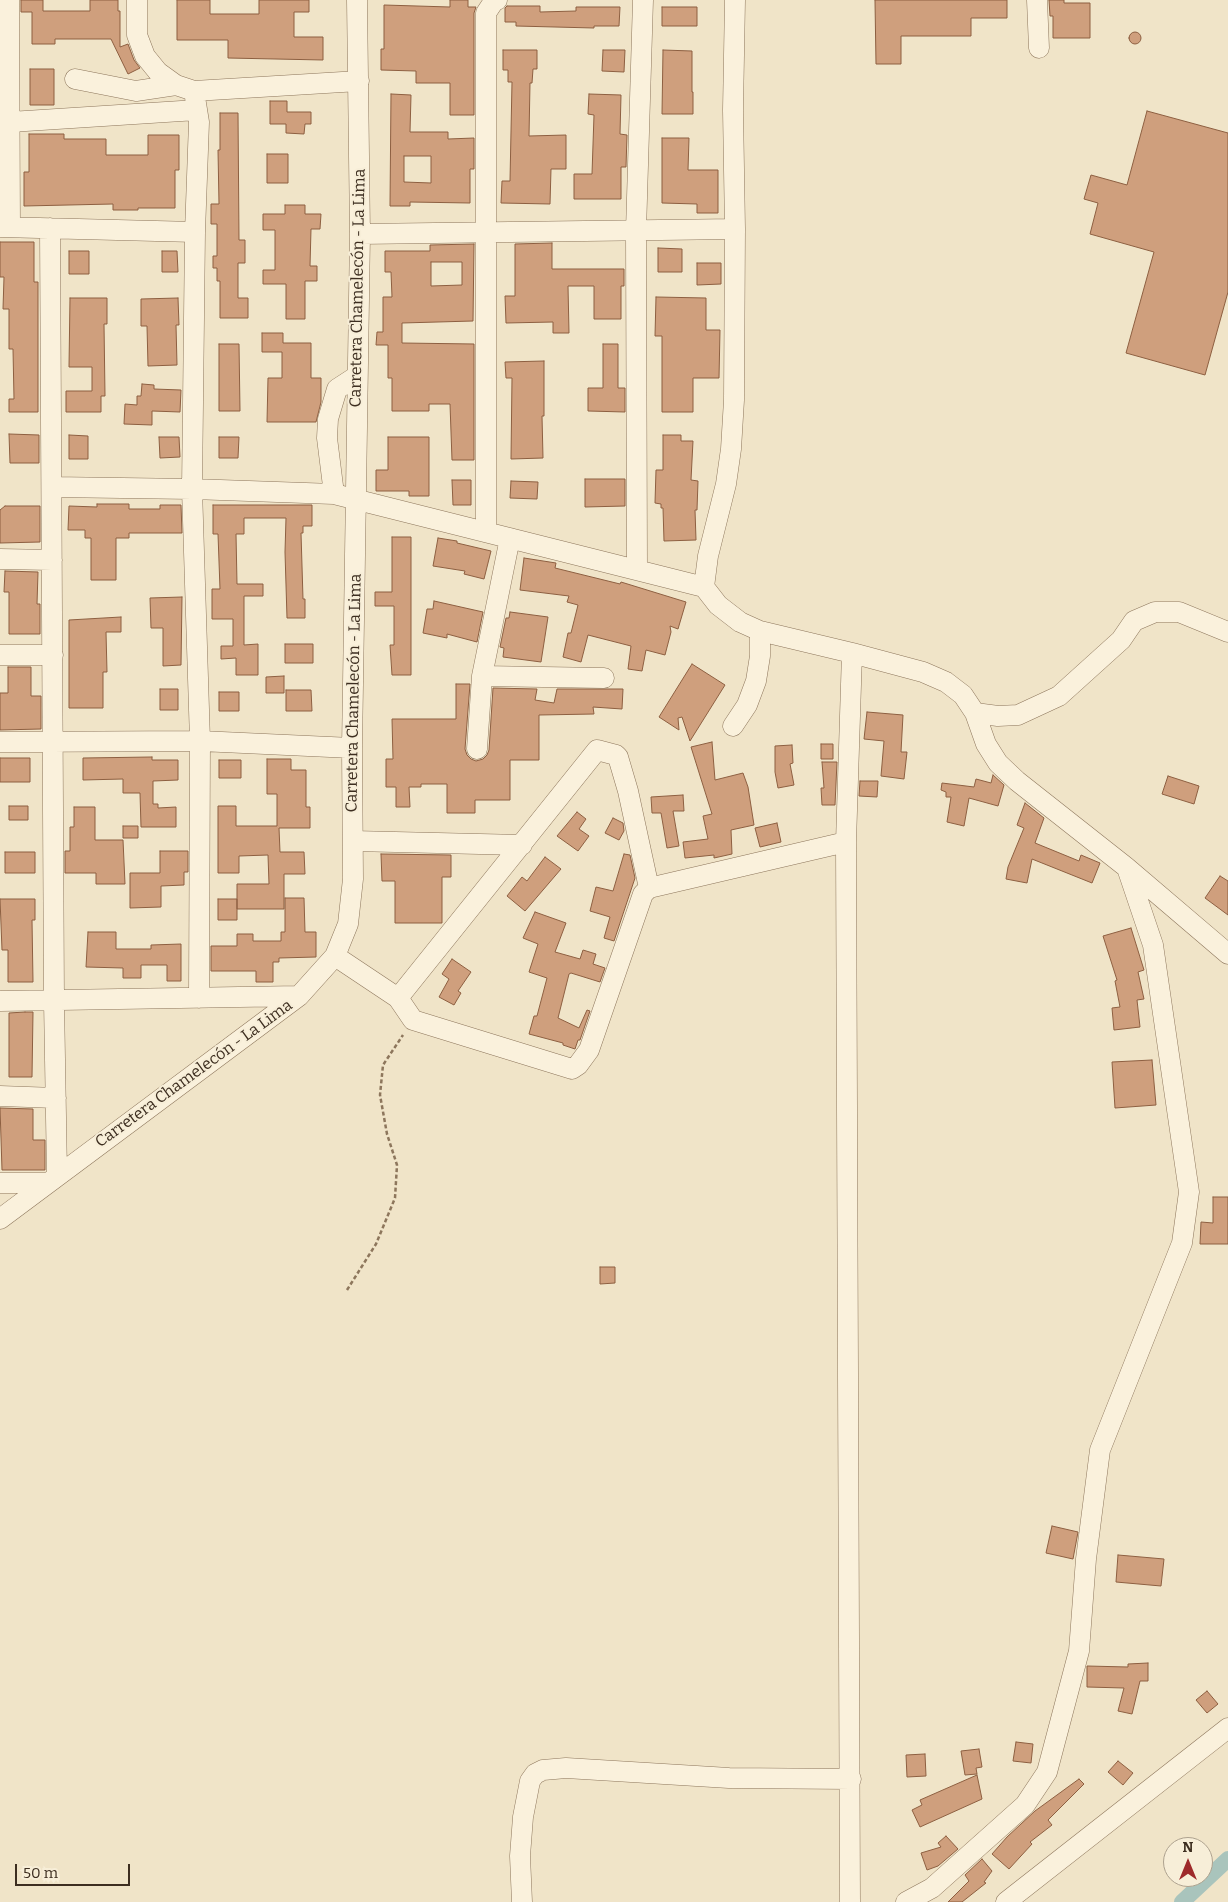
<!DOCTYPE html>
<html>
<head>
<meta charset="utf-8">
<style>
  body { margin:0 }
  #map { position:relative; width:1228px; height:1902px; overflow:hidden; background:#f0e4c8; font-family:Bitter,serif }
  canvas { display:block }
  .north { position:absolute; left:1163px; top:1837px; width:50px; height:50px; box-sizing:border-box; background:#f7eed8; border:1px solid #ada18e; border-radius:50%; rotate:0deg; font-size:14px; font-weight:700; line-height:20px; text-align:center; color:#3d2e20 }
  .north::after { content:''; display:block; margin:auto; width:18px; height:22px; background:#9e2a2b; clip-path:polygon(50% 0,100% 100%,50% 72%,0 100%) }
  .scale { position:absolute; left:15px; top:1864px; width:115px; height:22px; box-sizing:border-box; border:2px solid #3d2e20; border-top:0; padding-left:6px; font-size:15px; line-height:18px; white-space:nowrap; color:#3d2e20; -webkit-text-stroke:4px #f7eed8; paint-order:stroke }
</style>
</head>
<body>
<div id="map">
<canvas width="1228" height="1902"></canvas>
<div class="north">N</div>
<div class="scale">50 m</div>
</div>
<script>
const c = document.querySelector('canvas').getContext('2d');
c.lineJoin = 'round';
const shape = rows => new Path2D(rows.map(r => 'M' + r).join(''));
function strokePath(path, color, width, dash) { c.strokeStyle = color; c.lineWidth = width; c.lineCap = dash ? 'butt' : 'round'; c.setLineDash(dash || []); c.stroke(path); }
function paint(path, color) { c.fillStyle = color; c.fill(path, 'evenodd'); }
function drawText(font, color, halo, rows, align = 'center') {
  c.font = font + ' Bitter,serif'; c.lineWidth = 4; c.setLineDash([]); c.textBaseline = 'middle'; c.strokeStyle = halo; c.fillStyle = color; for (const [text, x, y, turn = 0] of rows) {
    c.save(); c.translate(x, y); c.rotate((+turn || 0) * Math.PI / 180); c.textAlign = isNaN(turn) ? turn : align; if (halo) c.strokeText(text, 0, 0); c.fillText(text, 0, 0); c.restore();
  }
}
const canal = shape([
  [1182,1902,1228,1859]
]);
const building = shape([
  [21,0,43,0,43,11,90,11,90,0,118,0,118,11,120,11,120,47,128,44,134,60,140,68,128,74,111,39,55,39,55,44,32,44,32,12,21,12,21,0],
  [177,0,210,0,210,14,259,14,259,0,309,0,309,12,294,12,294,37,323,37,323,60,228,58,228,40,177,40,177,0],
  [450,0,468,0,468,7,476,7,474,13,474,115,450,115,450,83,416,83,416,71,381,70,381,49,384,49,384,5,450,7,450,0],
  [875,0,1007,0,1007,18,971,18,971,36,901,36,901,64,876,64,875,0],
  [1049,0,1064,0,1064,3,1090,3,1090,38,1053,38,1053,16,1050,16,1049,0],
  [507,6,540,6,540,12,576,11,576,7,620,7,619,26,594,26,594,28,516,26,516,22,505,22,505,8,507,6],
  [662,7,697,7,697,26,662,26,662,7],
  '1129 38a6 6 0 1 1 12 0a6 6 0 1 1-12 0Z',
  [503,50,537,50,537,69,533,69,532,83,530,83,529,136,566,135,566,169,551,169,550,204,501,203,502,181,510,181,512,82,508,82,508,70,503,70,503,50],
  [603,50,625,50,624,72,602,71,603,50],
  [663,50,692,51,692,92,693,92,693,114,662,114,663,50],
  [30,69,54,69,54,105,30,105,30,69],
  [391,94,411,95,410,132,448,132,448,139,474,138,474,169,470,169,470,203,410,202,410,206,390,206,391,94],
  [404,156,431,156,431,183,404,182,404,156],
  [589,94,621,95,620,134,627,135,626,167,621,167,621,199,574,199,574,174,592,174,594,115,588,114,589,94],
  [270,101,287,101,287,112,311,112,311,124,305,124,304,134,286,133,286,124,270,124,270,101],
  [1147,111,1228,133,1228,292,1205,375,1126,353,1154,252,1090,234,1098,203,1084,199,1091,175,1127,185,1147,111],
  [220,113,238,113,239,240,245,240,245,263,238,263,238,298,248,298,248,318,220,318,220,281,217,281,217,268,213,268,213,256,217,256,217,224,211,224,211,204,219,204,218,150,220,150,220,113],
  [29,134,64,134,64,139,106,139,106,155,148,155,148,135,179,135,179,170,175,170,175,208,138,208,138,210,113,210,113,204,24,206,24,172,29,172,29,134],
  [662,138,689,138,688,170,718,170,718,213,697,213,697,204,662,203,662,138],
  [267,154,288,154,288,183,267,183,267,154],
  [285,205,305,205,305,214,321,214,320,229,311,229,310,266,317,266,317,281,305,281,305,319,286,319,286,284,263,284,263,270,275,270,275,230,263,230,263,214,285,214,285,205],
  [0,242,34,242,34,282,38,282,38,412,9,412,9,399,14,399,13,349,9,349,9,309,3,309,4,277,0,277,0,242],
  [552,243,552,269,624,269,624,286,621,286,621,319,594,319,594,286,568,286,569,333,553,333,553,322,506,323,505,296,515,296,515,244,552,243],
  [474,244,473,321,402,323,402,343,474,344,474,460,452,460,450,404,429,404,429,411,392,411,392,378,388,378,388,345,376,345,377,332,383,332,383,297,392,297,391,272,385,272,385,251,430,251,430,245,474,244],
  [431,262,462,262,462,285,431,286,431,262],
  [658,248,682,249,682,272,658,272,658,248],
  [69,251,89,251,89,274,69,274,69,251],
  [162,251,177,251,178,272,162,272,162,251],
  [697,263,721,263,721,284,697,285,697,263],
  [656,297,706,298,706,330,720,330,719,378,693,378,693,412,662,412,662,336,655,336,656,297],
  [70,298,107,298,107,324,104,324,105,396,101,396,101,412,66,412,66,391,92,391,92,367,69,367,70,298],
  [178,298,179,325,176,325,177,365,148,366,147,326,141,326,141,299,178,298],
  [262,333,283,333,283,343,311,343,311,378,321,378,321,402,316,422,267,422,268,378,282,378,282,352,262,352,262,333],
  [219,344,239,344,240,411,219,411,219,344],
  [603,344,618,344,618,388,625,388,625,412,588,411,588,388,603,388,603,344],
  [544,361,544,416,542,416,543,458,511,459,512,378,506,378,505,362,544,361],
  [142,384,154,385,154,389,181,390,180,412,152,411,152,425,124,424,125,404,137,405,137,396,141,396,142,384],
  [9,434,39,435,39,463,10,463,9,434],
  [69,435,88,436,88,459,69,459,69,435],
  [663,435,681,435,681,441,693,441,691,480,698,481,697,510,695,510,696,540,664,541,663,508,661,508,661,504,655,503,656,470,663,470,663,435],
  [159,437,179,437,180,457,160,458,159,437],
  [219,437,239,437,238,458,219,458,219,437],
  [388,437,429,437,429,496,409,496,409,491,376,491,376,470,388,470,388,437],
  [585,479,625,479,625,506,585,507,585,479],
  [452,480,471,480,471,505,453,505,452,480],
  [511,481,538,482,537,499,510,498,511,481],
  [97,504,129,504,129,509,160,509,160,505,181,505,182,533,129,533,129,538,116,538,116,580,91,580,91,538,85,538,85,530,68,530,69,506,97,507,97,504],
  [213,505,312,505,312,526,303,526,303,533,301,533,303,599,305,599,305,618,287,618,285,552,286,518,244,518,244,534,236,534,237,584,263,584,263,596,244,596,244,645,258,644,258,675,236,675,236,658,221,659,221,646,233,646,233,619,212,619,212,589,220,589,218,534,213,534,213,505],
  [5,506,40,506,40,542,0,543,0,510,5,506],
  [392,537,411,537,411,675,392,675,390,645,394,645,394,606,375,606,375,592,392,592,392,537],
  [438,538,457,541,457,543,491,551,484,579,464,574,465,571,433,566,438,538],
  [524,558,556,563,555,568,620,584,621,582,686,602,678,629,670,626,671,632,665,655,646,650,642,671,628,669,631,646,588,635,581,662,563,657,568,633,571,633,578,605,567,602,569,596,520,590,524,558],
  [5,571,38,572,37,604,40,604,40,634,9,634,9,592,4,592,5,571],
  [182,597,181,665,163,666,163,628,151,628,150,598,182,597],
  [434,601,483,612,477,642,447,634,447,638,423,633,427,609,433,609,434,601],
  [510,612,548,617,541,662,503,657,504,648,500,647,506,618,509,618,510,612],
  [121,617,121,632,106,632,107,672,103,672,103,708,69,708,69,620,121,617],
  [285,644,313,644,313,663,285,663,285,644],
  [692,664,725,685,690,741,682,717,678,718,679,730,659,717,692,664],
  [8,667,31,667,31,696,41,696,41,729,0,730,0,693,8,693,8,667],
  [284,676,284,693,266,693,266,677,284,676],
  [456,684,470,684,465,749,467,755,471,759,476,761,483,759,487,755,489,750,493,688,537,689,535,700,554,703,557,689,623,689,622,709,593,707,594,714,539,715,539,760,510,760,510,800,475,800,475,813,447,813,447,784,421,784,421,787,409,787,410,807,396,807,396,787,386,787,386,759,393,759,392,719,456,719,456,684],
  [160,689,178,689,178,710,160,710,160,689],
  [286,690,311,690,312,711,286,711,286,690],
  [219,692,239,692,239,711,219,711,219,692],
  [867,712,903,715,901,752,907,752,904,779,881,776,884,741,864,739,867,712],
  [712,742,715,780,743,773,748,787,754,825,731,830,732,854,714,858,714,855,685,858,683,842,708,839,703,816,712,814,691,747,712,742],
  [821,744,833,744,833,759,821,759,821,744],
  [792,745,793,763,790,764,794,785,778,788,775,772,775,746,792,745],
  [152,757,152,760,178,760,178,780,153,781,153,804,158,804,158,808,176,807,176,827,141,827,140,793,123,793,123,779,83,780,83,758,152,757],
  [0,758,30,758,30,782,0,782,0,758],
  [267,759,291,759,291,770,306,770,306,807,310,807,310,828,279,828,280,852,304,852,305,874,284,874,284,909,237,909,237,884,269,884,268,855,239,856,239,873,218,873,218,806,236,806,236,826,277,826,277,794,267,794,267,759],
  [219,760,241,760,241,778,219,778,219,760],
  [822,762,837,762,835,805,822,805,821,788,824,788,822,762],
  [993,775,1004,785,998,806,969,798,964,826,947,822,951,797,946,797,946,792,941,790,942,783,974,787,976,779,991,783,993,775],
  [1168,776,1199,786,1194,804,1162,794,1168,776],
  [860,781,878,781,877,797,859,796,860,781],
  [683,795,684,811,673,811,679,846,667,848,661,813,652,813,651,797,683,795],
  [1025,803,1044,818,1035,843,1079,861,1081,855,1100,863,1092,883,1032,859,1027,883,1006,879,1008,867,1024,828,1017,825,1025,803],
  [9,806,28,806,28,820,9,820,9,806],
  [74,807,95,807,95,840,123,840,125,884,96,884,96,873,65,873,65,851,70,851,70,827,74,827,74,807],
  [577,812,586,819,579,829,589,836,578,851,557,836,577,812],
  [613,818,623,823,624,831,619,840,605,833,613,818],
  [777,823,781,842,760,847,755,828,777,823],
  [123,826,138,826,138,838,123,838,123,826],
  [160,851,188,851,188,872,184,872,184,885,161,886,161,907,130,908,130,873,160,873,160,851],
  [5,852,35,852,35,873,5,873,5,852],
  [381,854,451,855,451,877,442,877,442,923,395,923,395,881,382,881,381,854],
  [624,854,630,855,635,878,614,941,604,938,610,917,590,911,596,887,613,891,624,854],
  [545,857,561,869,525,911,507,896,522,877,527,881,545,857],
  [1220,876,1228,881,1228,915,1205,898,1220,876],
  [285,898,304,898,305,932,316,932,316,957,279,958,279,962,273,962,273,982,256,982,256,971,211,971,211,946,237,946,237,934,253,934,253,941,281,941,281,932,285,932,285,898],
  [0,899,35,899,35,920,32,920,33,982,8,982,8,950,2,950,0,899],
  [218,899,237,899,237,920,218,920,218,899],
  [535,912,566,923,555,952,580,959,583,950,596,954,593,964,605,968,600,982,571,973,569,974,558,1018,579,1028,587,1010,590,1011,580,1040,578,1040,575,1049,563,1045,563,1043,529,1034,534,1016,537,1016,547,978,529,972,538,944,523,938,535,912],
  [1131,928,1144,970,1138,972,1144,999,1137,1000,1140,1027,1114,1030,1112,1008,1120,1007,1115,981,1117,980,1103,936,1131,928],
  [88,932,116,932,116,949,151,949,151,945,181,944,181,981,167,981,167,965,141,965,141,978,123,978,123,968,86,967,88,932],
  [452,959,471,972,458,991,461,993,454,1005,439,997,449,979,442,974,452,959],
  [25,1012,33,1012,32,1077,9,1077,9,1013,25,1012],
  [1152,1060,1156,1105,1115,1108,1112,1062,1152,1060],
  [0,1108,33,1109,33,1140,45,1140,45,1170,2,1170,0,1108],
  [1213,1197,1228,1197,1228,1244,1200,1244,1201,1222,1213,1223,1213,1197],
  [600,1267,615,1267,615,1283,600,1284,600,1267],
  [1052,1526,1078,1532,1073,1559,1046,1553,1052,1526],
  [1118,1555,1164,1559,1161,1586,1116,1582,1118,1555],
  [1148,1663,1148,1681,1140,1681,1132,1714,1118,1711,1124,1688,1087,1687,1087,1666,1128,1667,1128,1664,1148,1663],
  [1207,1691,1218,1704,1207,1713,1196,1700,1207,1691],
  [1016,1742,1033,1744,1031,1763,1013,1761,1016,1742],
  [979,1749,982,1767,976,1768,977,1774,965,1775,961,1751,979,1749],
  [925,1754,926,1776,907,1777,906,1755,925,1754],
  [1118,1761,1133,1773,1123,1785,1108,1772,1118,1761],
  [977,1775,982,1799,920,1827,912,1810,922,1805,920,1800,977,1775],
  [1079,1779,1084,1784,1048,1820,1052,1825,1030,1842,1032,1844,1009,1869,992,1854,1007,1837,1035,1811,1079,1779],
  [946,1836,958,1849,938,1866,927,1870,921,1853,941,1847,938,1843,946,1836],
  [982,1859,992,1871,984,1882,986,1883,962,1902,948,1902,969,1881,965,1875,982,1859]
]);
const path = shape([
  [347,1290,376,1244,395,1198,397,1165,387,1134,380,1095,383,1065,403,1035]
]);
const minor = shape([
  [9,0,10,227],
  [137,0,137,35,145,56,158,72,176,85,194,91,359,81],
  [1037,0,1039,48],
  [75,79,136,91,176,85],
  [194,91,199,122,195,232,192,489,200,741,199,998],
  [10,122,197,110],
  [0,227,195,232],
  [50,228,54,1001,57,1175],
  [360,234,735,229],
  [52,487,192,489,334,494,704,587,718,605,740,622,760,631,852,653,923,672,946,682,963,695,975,713,986,744,998,763,1017,781,1126,867,1228,954],
  [334,494,327,438,328,419,337,389,357,376],
  [486,532,486,13,494,1,497,0],
  [0,559,52,560],
  [637,570,636,231,643,0],
  [704,587,708,556,726,484,731,449,734,400,735,229,733,110,735,0],
  [0,655,53,655],
  [482,676,604,678],
  [975,713,998,716,1018,715,1059,696,1121,640,1134,621,1155,612,1179,612,1228,632],
  [733,726,747,705,756,681,760,656,760,631],
  [0,742,200,741,352,748],
  [477,749,482,676,510,538],
  [353,841,522,845],
  [846,842,850,1902],
  [335,956,398,998,413,1020,572,1069,578,1065,589,1050,643,894,649,888,846,842,852,653],
  [398,998,597,750,616,755,618,757,628,791,649,888],
  [0,1001,299,996],
  [0,1096,56,1098],
  [0,1183,47,1183],
  [0,1219,299,996,335,956,348,924,353,879,352,748,360,234,357,0],
  [522,1902,520,1856,523,1817,530,1781,535,1774,543,1770,566,1768,729,1778,851,1779],
  [906,1902,932,1888,1025,1805,1047,1772,1079,1651,1086,1559,1100,1450,1182,1243,1189,1192,1153,945,1127,868],
  [1006,1902,1228,1728]
]);
const streetNames = [
  ["Carretera Chamelecón - La Lima",358,288,-89],
  ["Carretera Chamelecón - La Lima",354,693,-89],
  ["Carretera Chamelecón - La Lima",194,1074,-36]
];
strokePath(canal, '#a9c4bc', 16);
paint(building, '#cf9f7d');
strokePath(building, '#8d5f41', 1);
strokePath(minor, '#8d765c', 21);
strokePath(path, '#8d765c', 2.5, [4, 2.5]);
strokePath(minor, '#faf1dc', 20);
drawText('16px', '#3d2e20', '#f7eed8', streetNames);
</script>
</body>
</html>
